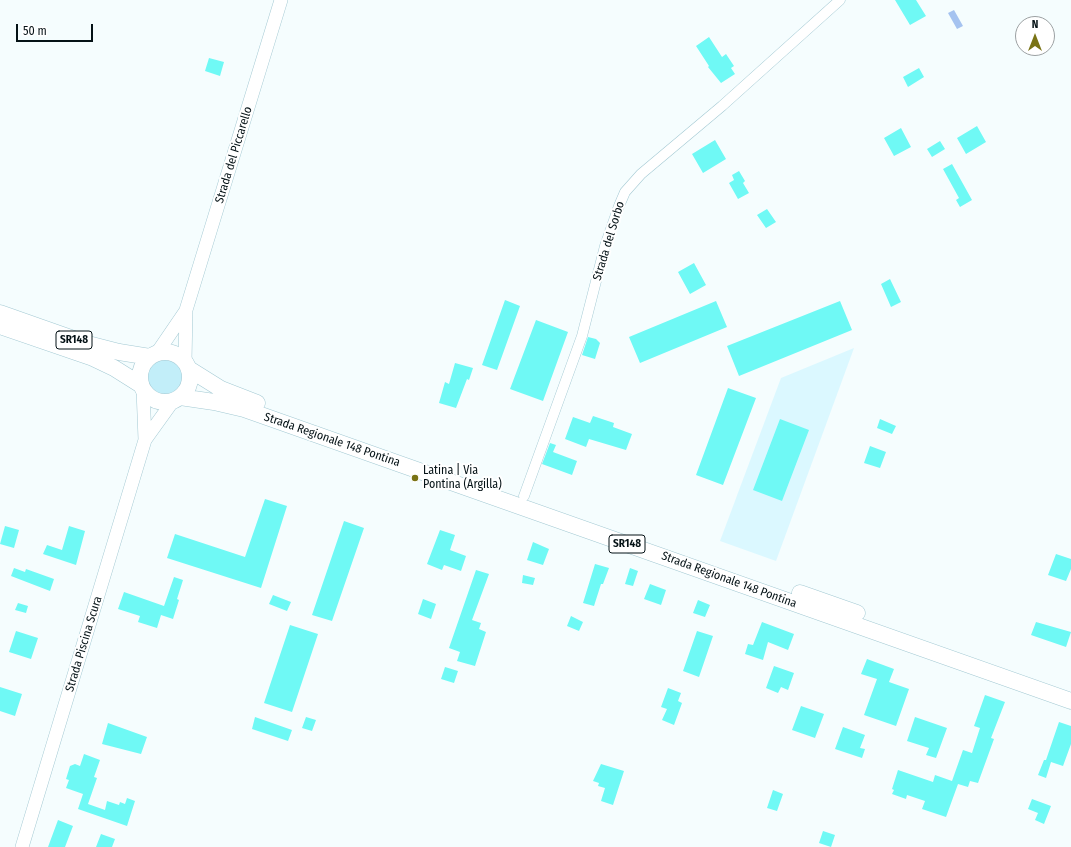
<!DOCTYPE html>
<html>
<head>
<meta charset="utf-8">
<style>
  body { margin:0 }
  #map { position:relative; width:1071px; height:847px; overflow:hidden; background:#f5fdfe; font-family:"Fira Sans Condensed",sans-serif }
  canvas { display:block }
  .north { position:absolute; left:1015px; top:16px; width:40px; height:40px; box-sizing:border-box; background:#fff; border:1px solid #9ba0a2; border-radius:50%; rotate:0deg; font-size:11px; font-weight:700; line-height:16px; text-align:center; color:#051216 }
  .north::after { content:''; display:block; margin:auto; width:14px; height:18px; background:#797315; clip-path:polygon(50% 0,100% 100%,50% 72%,0 100%) }
  .scale { position:absolute; left:16px; top:24px; width:77px; height:18px; box-sizing:border-box; border:2px solid #051216; border-top:0; padding-left:5px; font-size:12px; line-height:14px; white-space:nowrap; color:#051216; -webkit-text-stroke:3px #fff; paint-order:stroke }
</style>
</head>
<body>
<div id="map">
<canvas width="1071" height="847"></canvas>
<div class="north">N</div>
<div class="scale">50 m</div>
</div>
<script>
const c = document.querySelector('canvas').getContext('2d');
c.lineJoin = 'round';
function paint(path, color) { c.fillStyle = color; c.fill(path, 'evenodd'); }
const shape = rows => new Path2D(rows.map(r => 'M' + r).join(''));
function strokePath(path, color, width, dash) { c.strokeStyle = color; c.lineWidth = width; c.lineCap = dash ? 'butt' : 'round'; c.setLineDash(dash || []); c.stroke(path); }
function drawText(font, color, halo, rows, align = 'center') {
  c.font = font + ' "Fira Sans Condensed",sans-serif'; c.lineWidth = 4; c.setLineDash([]); c.textBaseline = 'middle'; c.strokeStyle = halo; c.fillStyle = color; for (const [text, x, y, turn = 0] of rows) {
    c.save(); c.translate(x, y); c.rotate((+turn || 0) * Math.PI / 180); c.textAlign = isNaN(turn) ? turn : align; if (halo) c.strokeText(text, 0, 0); c.fillText(text, 0, 0); c.restore();
  }
}
const built = shape([
  [854,348,776,561,720,541,781,378]
]);
const green = shape([
  '144 377a21 21 0 1 1 42 0a21 21 0 1 1-42 0Z'
]);
const water = shape([
  [954,10,963,26,957,29,948,13]
]);
const building = shape([
  [895,0,916,0,926,16,910,25],
  [709,37,722,57,726,54,734,66,731,68,735,74,721,83,708,67,709,66,696,46],
  [209,58,224,62,220,76,205,71],
  [919,68,924,77,908,87,903,77],
  [977,126,986,142,966,154,957,138],
  [901,128,911,147,894,156,884,138],
  [715,140,726,159,703,173,692,154],
  [940,141,945,149,932,157,927,149],
  [952,164,972,200,960,207,956,200,959,198,943,169],
  [739,171,745,181,743,183,749,193,738,199,729,183,734,180,732,175],
  [767,209,776,222,766,228,757,215],
  [694,263,706,285,690,294,678,272],
  [890,279,901,302,891,307,881,284],
  [505,300,520,306,497,370,482,365],
  [716,301,727,327,640,363,629,337],
  [840,301,852,330,739,376,727,346],
  [536,320,568,332,543,401,510,389],
  [588,337,596,339,600,343,595,359,582,355],
  [455,363,473,368,469,380,467,379,456,408,439,403,445,382,449,384],
  [728,388,756,398,723,485,696,475],
  [593,416,614,423,613,427,632,434,626,450,589,439,586,447,565,439,573,417,590,423],
  [780,419,809,430,782,501,753,490],
  [880,419,896,426,892,434,877,428],
  [550,443,556,445,553,452,577,461,572,475,542,464],
  [870,446,886,452,880,468,864,463],
  [265,499,287,506,261,588,167,558,175,534,245,557],
  [344,521,364,528,332,621,312,615],
  [5,526,19,530,14,548,0,544],
  [69,526,85,531,76,565,43,554,47,545,62,550],
  [440,530,455,535,450,550,466,556,461,571,444,565,442,570,427,564],
  [533,542,549,549,543,565,527,560],
  [1056,554,1071,559,1071,569,1066,581,1048,575],
  [595,564,609,568,603,584,601,584,594,606,583,603],
  [14,568,25,572,26,569,54,579,50,591,11,576],
  [630,568,638,571,633,586,625,584],
  [476,570,489,574,472,620,481,623,479,629,486,632,475,666,457,661,460,652,449,648],
  [523,575,535,578,533,585,522,583],
  [174,577,183,580,177,599,179,600,173,619,161,615,157,628,138,622,140,616,118,609,124,592,164,606],
  [650,584,666,590,661,605,644,599],
  [273,595,291,602,287,611,269,604],
  [423,599,436,604,431,619,418,614],
  [698,600,710,605,705,617,693,613],
  [18,603,28,606,26,613,15,610],
  [571,616,583,622,579,631,567,626],
  [762,622,794,634,788,650,768,642,763,660,745,654,748,644,753,645],
  [1036,622,1071,632,1066,647,1031,635],
  [290,625,318,634,292,712,264,703],
  [16,631,38,638,31,659,9,652],
  [697,631,713,636,699,677,683,671],
  [867,659,894,669,889,682,909,689,896,726,864,715,877,679,861,674],
  [774,666,794,673,788,690,781,687,778,693,766,688],
  [445,667,458,671,454,683,441,679],
  [0,687,22,694,15,716,0,711],
  [668,688,681,693,678,701,682,703,674,725,662,720,667,709,661,707],
  [985,695,1005,702,991,738,994,739,978,783,970,781,968,787,958,784,946,817,922,809,925,801,907,795,906,799,892,794,894,790,892,789,898,770,933,782,935,775,952,781,963,750,972,753,980,728,974,726],
  [801,706,824,714,815,738,792,730],
  [255,717,292,730,288,741,252,729],
  [306,717,316,720,312,731,302,728],
  [915,717,947,728,936,758,926,755,929,748,907,741],
  [1059,722,1071,726,1071,744,1063,766,1051,762,1046,778,1038,775,1044,760,1046,760],
  [108,723,147,737,141,754,102,744],
  [843,727,865,735,860,748,865,749,862,758,835,749],
  [84,754,100,760,94,777,97,778,88,804,105,810,107,801,119,805,120,802,125,804,127,798,135,801,127,826,78,809,83,794,66,788,69,780,66,779,70,766,75,764,80,766],
  [601,764,624,771,613,805,601,801,605,788,598,786,599,783,593,781],
  [773,790,783,794,777,811,767,808],
  [1032,799,1051,806,1044,824,1035,820,1038,813,1028,809],
  [58,820,73,826,65,847,48,847],
  [823,831,835,835,831,847,819,843],
  [101,834,115,839,112,847,96,847]
]);
const minor = shape([
  [524,496,582,336,605,246,619,206,625,192,641,174,722,106,840,0]
]);
const tertiary = shape([
  [157,353,185,312],
  [185,362,186,310,281,0],
  [145,440,173,401],
  [22,847,145,440,143,389]
]);
const primary = shape([
  [0,313,88,344,119,352,150,357],
  [0,326,93,358,114,368,141,385],
  '140 377a25 25 0 1 1 50 0a25 25 0 1 1-50 0Z',
  [189,369,221,389,257,403],
  [180,397,214,402,244,409,1071,701],
  [800,593,857,613]
]);
const markers = [
  [415,478,4,"#797315"]
];
const shields = [
  [74,340,36],
  [627,544,36]
];
const shieldNames = [
  ["SR148",74,340],
  ["SR148",627,544]
];
const streetNames = [
  ["Strada del Piccarello",234,155,-73],
  ["Strada del Sorbo",609,241,-73],
  ["Strada Regionale 148 Pontina",332,440,19],
  ["Strada Regionale 148 Pontina",729,580,20],
  ["Strada Piscina Scura",84,644,-73]
];
const poiNames = [
  ["Latina | Via",423,471],
  ["Pontina (Argilla)",423,485]
];
paint(built, '#dbf8ff');
paint(green, '#c2eef9');
paint(water, '#a5c3f0');
paint(building, '#6ff9f5');
strokePath(minor, '#a3c9d3', 11);
strokePath(tertiary, '#a3c9d3', 14);
strokePath(primary, '#a3c9d3', 17);
strokePath(minor, '#fff', 10);
strokePath(tertiary, '#fff', 13);
strokePath(primary, '#fff', 16);
for (const [x, y, r, color] of markers) { const dot = new Path2D(); dot.arc(x, y, r, 0, 2 * Math.PI); c.fillStyle = color; c.fill(dot); strokePath(dot, '#fff', 1.5); }
for (const [x, y, w] of shields) { const box = new Path2D(); box.roundRect(x - w / 2, y - 9, w, 18, 3); c.fillStyle = '#fff'; c.fill(box); strokePath(box, '#051216', 1); }
drawText('bold 11px', '#051216', null, shieldNames);
drawText('12px', '#051216', '#fff', streetNames);
drawText('12px', '#051216', '#fff', poiNames, 'left');
</script>
</body>
</html>
